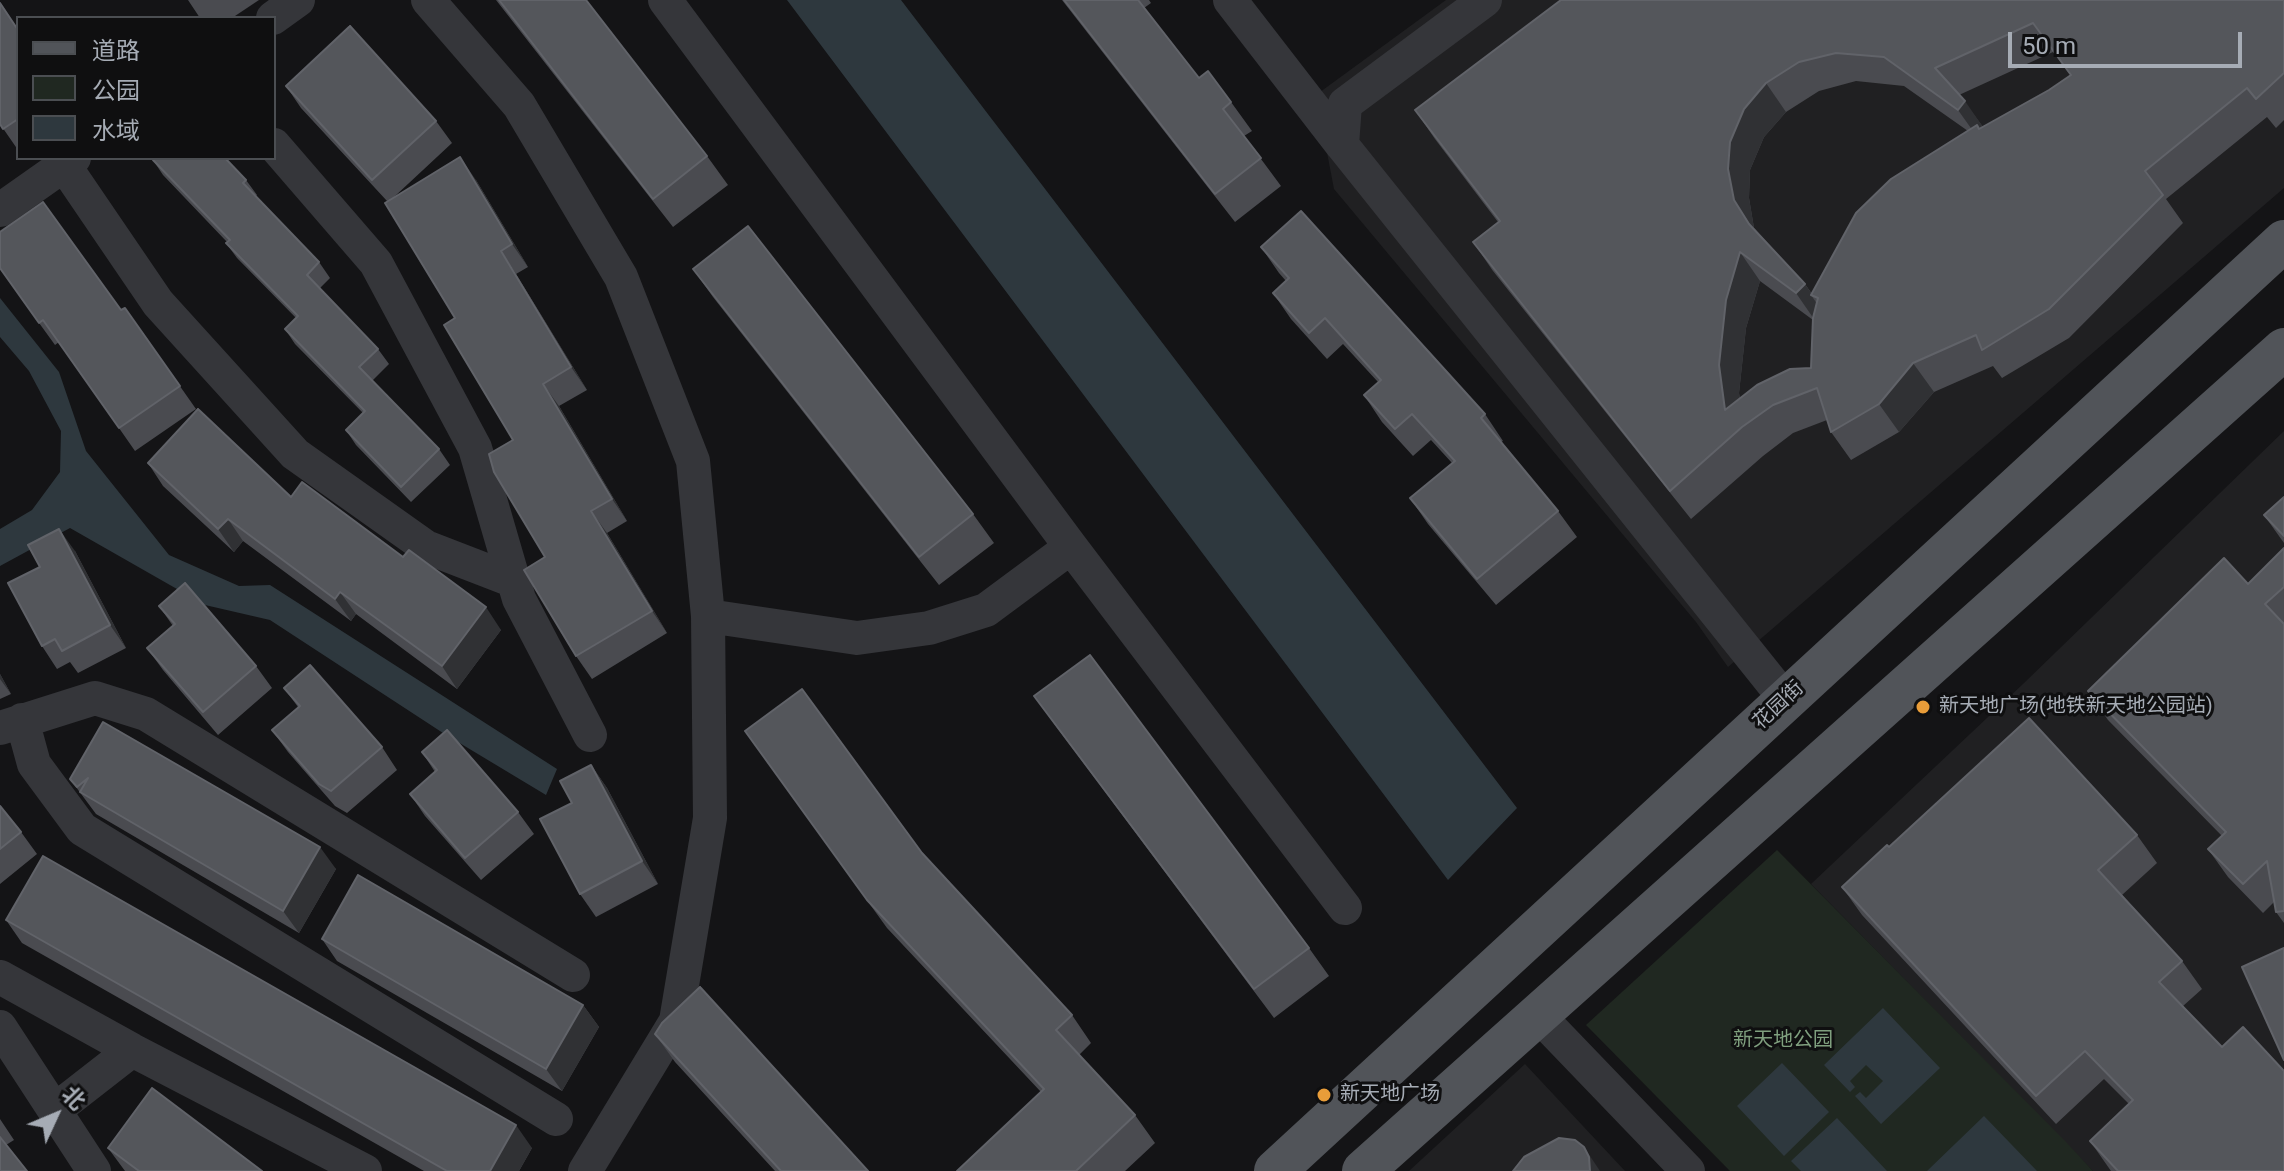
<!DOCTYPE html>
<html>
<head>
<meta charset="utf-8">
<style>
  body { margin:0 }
  #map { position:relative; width:2284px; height:1171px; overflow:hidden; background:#141416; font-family:Roboto,"Noto Sans SC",sans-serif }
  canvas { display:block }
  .legend { position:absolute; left:16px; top:16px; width:260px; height:144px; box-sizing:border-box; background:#0f0f10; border:2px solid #4b4e52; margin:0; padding:10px 14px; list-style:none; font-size:24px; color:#a6acb5 }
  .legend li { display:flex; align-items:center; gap:16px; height:40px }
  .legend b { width:40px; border:2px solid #4b4e52 }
  .north { position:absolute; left:16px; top:1075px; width:80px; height:80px; -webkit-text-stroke:6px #0f0f10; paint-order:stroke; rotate:46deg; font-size:22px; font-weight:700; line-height:32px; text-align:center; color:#a6acb5 }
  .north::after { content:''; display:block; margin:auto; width:28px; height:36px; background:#a6acb5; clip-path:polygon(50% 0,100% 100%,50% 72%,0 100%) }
  .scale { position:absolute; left:2008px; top:32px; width:234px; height:36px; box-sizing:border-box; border:4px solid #a6acb5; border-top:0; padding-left:10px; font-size:24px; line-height:28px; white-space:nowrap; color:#a6acb5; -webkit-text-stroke:6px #0f0f10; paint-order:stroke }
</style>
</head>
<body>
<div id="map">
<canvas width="2284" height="1171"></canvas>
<ul class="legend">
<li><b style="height:10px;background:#515459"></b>道路</li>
<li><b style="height:22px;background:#202821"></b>公园</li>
<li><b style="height:22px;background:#2e383e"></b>水域</li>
</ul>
<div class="north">北</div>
<div class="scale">50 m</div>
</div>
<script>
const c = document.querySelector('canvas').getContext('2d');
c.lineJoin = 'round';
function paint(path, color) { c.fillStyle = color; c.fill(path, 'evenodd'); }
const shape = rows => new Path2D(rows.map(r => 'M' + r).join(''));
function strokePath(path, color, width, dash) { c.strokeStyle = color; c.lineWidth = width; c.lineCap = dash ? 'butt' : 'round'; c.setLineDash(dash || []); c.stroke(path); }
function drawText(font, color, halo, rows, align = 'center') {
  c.font = font + ' Roboto,"Noto Sans SC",sans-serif'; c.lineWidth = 6; c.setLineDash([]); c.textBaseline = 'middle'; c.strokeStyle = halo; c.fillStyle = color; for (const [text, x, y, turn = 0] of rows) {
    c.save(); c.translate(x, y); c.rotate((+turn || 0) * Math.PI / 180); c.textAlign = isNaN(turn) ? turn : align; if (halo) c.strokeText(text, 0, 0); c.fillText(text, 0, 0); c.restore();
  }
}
const built = shape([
  [1446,0,2284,0,2284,188,1728,667,1696,622,1334,189,1316,95],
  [2284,431,2284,1171,2093,1171,1811,884,2023,684],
  [1525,1064,1625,1171,1409,1171]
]);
const green = shape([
  [1777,850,2066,1142,2093,1171,1730,1171,1586,1025]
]);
const water = shape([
  [787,0,901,0,1517,808,1448,880],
  [0,298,59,372,86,451,169,555,239,586,270,585,557,769,546,795,443,733,270,620,205,605,70,528,0,566,0,529,32,510,60,472,61,431,29,371,0,337],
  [1883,1008,1940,1068,1881,1124,1855,1096,1860,1092,1866,1098,1883,1081,1866,1065,1850,1081,1855,1087,1850,1092,1824,1065],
  [1782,1063,1829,1112,1784,1156,1737,1106],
  [1984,1116,2037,1171,1927,1171],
  [1837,1118,1887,1171,1801,1171,1791,1161]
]);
const minor = shape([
  [428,0,519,105,621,277,693,461,708,616,710,818,676,1021,585,1171],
  [665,0,1071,547,1345,908],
  [1230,0,1342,145],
  [1485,0,1345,104,1342,145,1786,700],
  [273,18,298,0],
  [274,145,376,263,475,448,519,599,590,735],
  [64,165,158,303,295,454,426,547,514,581],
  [0,210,74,158],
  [708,616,857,638,929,628,986,610,1071,547],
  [22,720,34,764,82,829,556,1119],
  [0,728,95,698,146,714,573,975],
  [0,977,132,1050,365,1171],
  [1538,1015,1688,1171],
  [0,1027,94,1171],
  [55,1110,132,1050]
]);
const major = shape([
  [1275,1171,2284,241],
  [1363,1171,2284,349]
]);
const wall = shape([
  [188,0,259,0,232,18,200,18],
  [496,0,586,0,707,156,728,185,673,227],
  [1062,0,1149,0,1151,3,1144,8,1199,78,1231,102,1252,131,1244,136,1281,186,1235,222],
  [1561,0,2284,0,2284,120,2276,128,2267,117,2166,199,2183,223,2069,338,2002,378,1993,366,1934,392,1899,432,1851,460,1831,432,1827,420,1793,433,1763,456,1691,519,1493,271,1473,242,1498,222,1435,139,1415,110],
  [2053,52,2071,76,2049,90,1983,127,1959,95],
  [1856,81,1904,86,1968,131,1812,294,1805,284,1754,228,1749,198,1750,170,1764,137,1786,112,1819,91],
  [1760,281,1813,320,1811,368,1740,399,1739,393,1746,328],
  [0,2,18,29,18,150,0,124],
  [286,86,436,121,452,143,394,197,476,180,528,267,516,274,587,390,559,406,627,521,607,533,667,633,592,679,576,656,545,557,513,440,455,318,387,201,301,108],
  [153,160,246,180,257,195,256,196,319,262,330,278,320,288,378,349,389,364,372,381,439,449,450,465,411,502,356,445,346,430,363,413,295,344,285,329,296,318,237,258,226,243,227,242,163,175],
  [1261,247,1485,414,1503,441,1501,442,1558,511,1577,537,1496,605,1428,524,1410,498,1452,463,1431,440,1413,456,1382,422,1364,395,1378,382,1343,344,1327,359,1291,319,1273,293,1286,281,1279,273],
  [0,269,121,310,125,308,196,409,135,451,59,342,55,345],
  [693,269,973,514,994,543,939,585,713,297],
  [148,463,291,497,501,630,457,689,356,614,351,621,243,541,234,552,163,486],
  [2284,497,2284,543,2264,515],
  [2284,548,2284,923,2276,912,2274,902,2263,913,2228,877,2208,849,2222,836,2108,720,2088,691,2248,584],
  [75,551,126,648,78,673,70,662,57,669,42,646],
  [159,606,256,666,272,688,218,735,163,670,147,648,173,626],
  [0,674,11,694,0,699],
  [284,688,382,747,397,770,347,813,335,806,288,752,272,730,298,707],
  [1034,696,1309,948,1329,976,1274,1018,1055,725],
  [103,722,336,869,299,933,96,814,70,779],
  [745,731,922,853,1072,1015,1091,1043,1079,1055,1135,1115,1155,1143,1125,1171,957,1171,1041,1092,887,928],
  [422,752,518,812,534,834,481,880,425,816,410,794,435,772],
  [591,765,607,788,658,884,596,917,580,894],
  [0,806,21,832,37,854,0,884],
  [2137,835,2157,863,2122,895,2182,961,2202,989,2183,1006,2222,1047,2284,1171,2111,1171,2090,1141,2129,1104,2104,1079,2056,1124,1862,915,1842,887,1889,847],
  [6,920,532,1148,519,1171,424,1171,22,943],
  [322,939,583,1005,599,1027,562,1091,337,961],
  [655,1034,868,1171,775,1171,675,1062],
  [0,1119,14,1140,6,1145,0,1171],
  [108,1148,262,1171,125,1171]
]);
const shadedWall = shape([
  [1766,83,1786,112,1764,137,1750,170,1749,198,1754,228,1769,253,1734,200,1728,169,1730,142,1744,109],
  [1965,101,1985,130,1978,138,1958,110],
  [460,157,476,180,528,267,512,244],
  [501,251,516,274,587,390,571,367],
  [1740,252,1760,281,1746,328,1739,393,1744,427,1725,410,1719,365,1726,300],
  [1805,284,1813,296,1811,295,1824,314,1816,322,1796,293],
  [1913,363,1934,392,1899,432,1879,404],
  [543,384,559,406,627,521,612,499],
  [591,511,607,533,667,633,652,611],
  [228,519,243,541,234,552,218,529],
  [59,529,75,551,126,648,110,625],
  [340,592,356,614,351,621,335,599],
  [486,607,501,630,457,689,442,666],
  [0,674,11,694,0,679],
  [591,765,607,788,658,884,642,861],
  [320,847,336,869,299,933,283,911],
  [583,1005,599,1027,562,1091,546,1069],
  [516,1125,532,1148,519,1171,490,1171],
  [1584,1147,1600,1171,1590,1171]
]);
const building = shape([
  [499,0,586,0,707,156,653,199,499,0],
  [1064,0,1138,0,1199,78,1208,71,1231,102,1223,109,1261,158,1215,194,1064,0],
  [1561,0,2284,0,2284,73,2256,99,2247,88,2145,171,2163,195,2049,309,1982,350,1976,335,1913,363,1879,404,1831,432,1817,388,1773,405,1742,427,1670,491,1473,242,1500,221,1415,110,1561,0],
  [2033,23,2071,75,2049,90,1979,129,1977,125,1891,179,1856,213,1811,295,1818,298,1813,318,1811,368,1790,369,1757,385,1725,410,1719,365,1726,300,1740,252,1796,293,1805,284,1749,224,1734,200,1728,169,1730,142,1744,109,1766,83,1799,62,1836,53,1884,57,1958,110,1965,101,1935,68,2033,23],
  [0,3,18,30,18,119,3,129,0,124,0,3],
  [350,26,436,121,372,180,286,86,350,26],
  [460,157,512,244,501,251,571,367,543,384,612,499,591,511,652,611,576,656,524,570,545,557,494,472,489,454,513,440,444,325,455,318,385,203,460,157],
  [155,158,225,158,246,180,243,183,319,262,307,275,378,349,359,367,439,449,401,487,346,430,365,411,285,329,298,316,226,243,230,240,153,160,155,158],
  [43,202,121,310,125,308,180,386,119,428,43,320,39,323,0,268,0,232,43,202],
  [1301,211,1485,414,1481,418,1558,511,1477,579,1410,498,1455,461,1412,414,1395,429,1364,395,1381,380,1325,318,1309,333,1273,293,1289,278,1261,247,1301,211],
  [748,226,973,514,919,557,693,269,748,226],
  [198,409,291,497,302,482,403,557,409,550,486,607,442,666,340,592,335,599,228,519,218,529,148,463,198,409],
  [2284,497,2284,536,2264,515,2284,497],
  [59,529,110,625,62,651,55,639,42,646,8,583,40,567,28,545,59,529],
  [2284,548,2284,587,2265,604,2284,624,2284,911,2276,912,2267,861,2243,884,2208,849,2226,832,2088,691,2224,558,2248,584,2284,548],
  [185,583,256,666,203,712,147,648,175,624,159,606,185,583],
  [1090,655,1309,948,1254,989,1034,696,1090,655],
  [310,665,382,747,331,791,319,784,272,730,300,706,284,688,310,665],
  [802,689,922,853,1072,1015,1056,1030,1135,1115,1076,1171,957,1171,1044,1089,867,900,745,731,802,689],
  [2029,718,2137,835,2098,870,2182,961,2159,982,2222,1047,2243,1027,2284,1071,2284,1171,2118,1171,2090,1141,2133,1100,2085,1051,2036,1096,1842,887,1887,845,1889,847,2029,718],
  [103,722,320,847,283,911,80,792,88,778,77,787,70,779,103,722],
  [447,730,518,812,465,858,410,794,437,770,422,752,447,730],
  [591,765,642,861,580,894,540,819,572,803,560,781,591,765],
  [0,806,21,832,0,849,0,806],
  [43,856,516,1125,490,1171,447,1171,6,920,43,856],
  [358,875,583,1005,546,1069,322,939,358,875],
  [2284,948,2284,1060,2242,967,2284,948],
  [700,987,868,1171,781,1171,655,1034,662,1023,700,987],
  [152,1088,262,1171,139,1171,108,1148,152,1088],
  [0,1137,27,1171,0,1171,0,1137],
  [1559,1138,1575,1140,1584,1147,1589,1157,1590,1171,1513,1171,1524,1157,1559,1138]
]);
const markers = [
  [1923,707,8,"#e99d39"],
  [1324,1095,8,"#e99d39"]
];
const streetNames = [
  ["花园街",1779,706,-43]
];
const poiNames = [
  ["新天地广场(地铁新天地公园站)",1939,707],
  ["新天地广场",1340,1095]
];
const parkNames = [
  ["新天地公园",1783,1041]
];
paint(built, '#202022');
paint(green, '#202821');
paint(water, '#2e383e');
strokePath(minor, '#35363a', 34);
strokePath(major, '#515459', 42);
paint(wall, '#4a4b50');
paint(shadedWall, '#303134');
paint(building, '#54565b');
strokePath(building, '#616369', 2);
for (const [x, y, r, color] of markers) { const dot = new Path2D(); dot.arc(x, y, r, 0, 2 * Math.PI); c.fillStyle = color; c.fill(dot); strokePath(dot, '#0f0f10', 3); }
drawText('20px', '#a6acb5', '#0f0f10', streetNames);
drawText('20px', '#a6acb5', '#0f0f10', poiNames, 'left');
drawText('20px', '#7f9f7e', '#0f0f10', parkNames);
</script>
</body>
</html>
